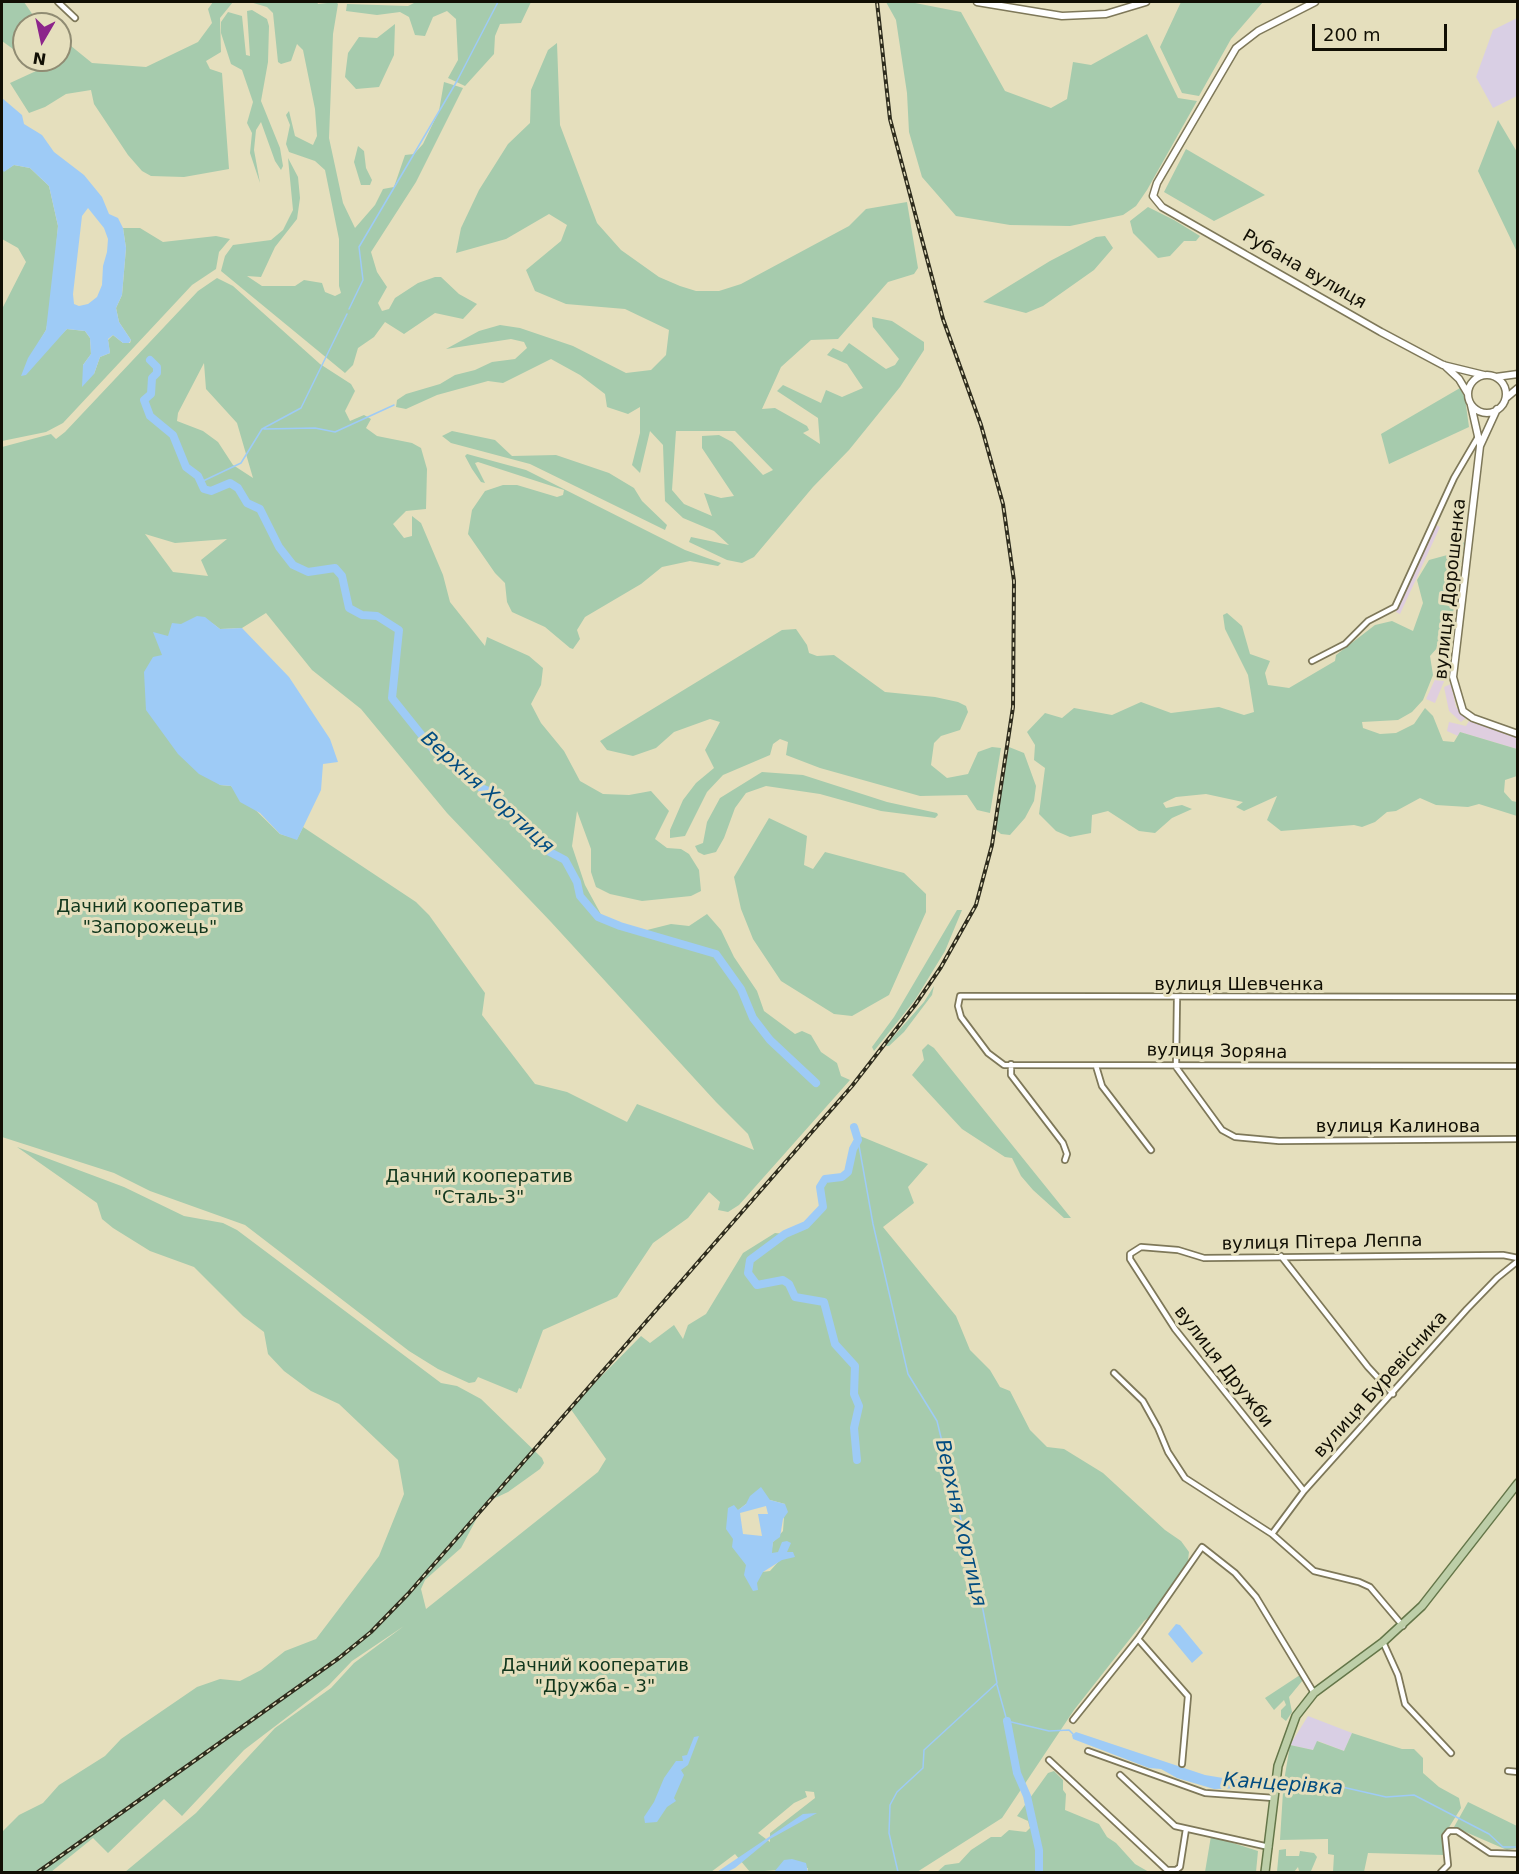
<!DOCTYPE html>
<html>
<head>
<meta charset="utf-8">
<style>
  body { margin:0 }
  #map { position:relative; width:1519px; height:1874px; overflow:hidden; background:#e5dfbd; font-family:"DejaVu Sans",sans-serif }
  canvas { display:block }
  .frame { position:absolute; inset:0; border:3px solid #110f04; pointer-events:none }
  .north { position:absolute; left:12px; top:12px; width:60px; height:60px; box-sizing:border-box; background:#e5dfbd; border:2px solid #908c73; border-radius:50%; rotate:189deg; font-size:16px; font-weight:700; line-height:24px; text-align:center; color:#110f04 }
  .north::after { content:''; display:block; margin:auto; width:21px; height:27px; background:#8c258b; clip-path:polygon(50% 0,100% 100%,50% 72%,0 100%) }
  .scale { position:absolute; left:1312px; top:24px; width:135px; height:27px; box-sizing:border-box; border:3px solid #110f04; border-top:0; padding-left:8px; font-size:18px; line-height:21px; white-space:nowrap; color:#110f04; -webkit-text-stroke:4px #e5dfbd; paint-order:stroke }
</style>
</head>
<body>
<div id="map">
<canvas width="1519" height="1874"></canvas>
<div class="frame"></div>
<div class="north">N</div>
<div class="scale">200 m</div>
</div>
<script>
const c = document.querySelector('canvas').getContext('2d');
c.lineJoin = 'round';
function paint(path, color) { c.fillStyle = color; c.fill(path, 'evenodd'); }
const shape = rows => new Path2D(rows.map(r => 'M' + r).join(''));
function strokePath(path, color, width, dash) { c.strokeStyle = color; c.lineWidth = width; c.lineCap = dash ? 'butt' : 'round'; c.setLineDash(dash || []); c.stroke(path); }
function drawText(font, color, halo, rows, align = 'center') {
  c.font = font + ' "DejaVu Sans",sans-serif'; c.lineWidth = 6; c.setLineDash([]); c.textBaseline = 'middle'; c.strokeStyle = halo; c.fillStyle = color; for (const [text, x, y, turn = 0] of rows) {
    c.save(); c.translate(x, y); c.rotate((+turn || 0) * Math.PI / 180); c.textAlign = isNaN(turn) ? turn : align; if (halo) c.strokeText(text, 0, 0); c.fillText(text, 0, 0); c.restore();
  }
}
const commercial = shape([
  [1517,18,1517,96,1493,108,1476,77,1493,30],
  [1308,1716,1352,1733,1344,1751,1318,1741,1313,1750,1290,1745]
]);
const industrial = shape([
  [1436,525,1440,527,1400,614,1396,612],
  [1439,655,1449,655,1448,672,1435,703,1426,699,1437,675],
  [1451,684,1456,707,1466,718,1461,722,1449,711,1444,687],
  [1469,721,1517,738,1517,749,1460,732,1458,736,1447,731,1449,722,1466,726]
]);
const green = shape([
  [2,2,24,2,39,24,24,24,24,57,2,41],
  [213,2,233,2,220,18,221,52,206,61,210,69,222,73,229,169,184,177,151,176,142,171,128,155,94,104,91,90,66,94,45,107,29,113,10,83,60,60,60,37,92,63,146,67,198,42,212,23,208,9],
  [250,2,317,2,318,4,336,2,338,4,333,34,329,138,343,203,355,228,375,205,383,189,394,187,405,155,414,154,423,144,439,111,444,82,463,88,416,182,371,252,377,272,387,287,378,303,382,311,389,309,395,298,418,283,435,277,441,277,459,294,477,304,463,319,435,313,404,334,385,322,374,337,358,348,353,365,345,373,221,271,225,256,233,245,271,240,283,230,293,210,288,158,298,177,300,198,297,219,275,247,261,277,247,276,262,286,295,286,304,280,322,283,325,292,335,296,341,293,339,286,339,239,325,170,315,161,289,152,286,144,290,125,286,115,289,111,295,136,313,145,317,136,315,109,303,50,297,44,291,61,281,64,278,62,273,13,267,7],
  [416,2,531,2,521,23,500,24,495,36,494,54,465,86,448,78,458,60,456,19,447,11,433,17,425,36,415,35,409,17,400,12,377,15,346,11,347,4,408,6],
  [886,2,910,2,961,12,1005,91,1051,108,1067,99,1073,62,1091,65,1147,34,1178,98,1197,101,1147,190,1136,206,1123,215,1070,226,1010,225,956,216,922,177,909,132,907,93,896,20],
  [1181,2,1263,2,1231,39,1199,96,1182,93,1160,47],
  [252,10,267,19,269,26,268,62,261,101,280,148,283,166,281,170,275,161,261,122,256,130,254,150,260,183,250,153,252,133,247,123,253,102,242,70,231,64,221,33,221,22,228,12,242,16,246,55,250,56,247,11],
  [395,24,394,55,379,87,356,89,345,77,348,53,359,37,377,38],
  [557,43,560,125,597,223,621,250,659,277,680,286,696,291,719,291,741,284,849,226,866,209,907,202,918,268,914,274,888,282,838,339,811,340,781,367,762,409,775,408,807,426,809,430,803,433,820,444,818,418,777,391,783,385,821,403,826,390,842,397,863,388,847,364,827,355,833,348,842,352,849,343,886,369,895,365,899,359,873,327,872,317,892,321,924,342,924,350,900,387,849,450,813,487,754,557,742,563,727,560,689,542,691,537,729,545,714,531,683,518,665,501,663,445,650,431,640,473,632,465,640,433,640,407,628,414,607,407,605,394,580,375,551,359,503,383,488,381,437,395,406,409,396,407,397,400,406,394,440,384,455,375,475,370,492,362,515,359,527,348,524,342,511,339,446,349,479,331,500,325,520,328,573,346,626,373,651,370,666,355,669,330,625,309,566,304,535,291,526,270,561,241,567,225,549,214,506,239,456,253,461,228,479,190,508,144,530,123,531,90,548,50],
  [676,431,735,431,773,470,763,475,732,442,719,435,702,436,702,448,734,496,721,498,704,493,712,516,684,504,672,490],
  [1498,120,1517,152,1517,252,1478,171],
  [358,146,364,151,366,168,372,180,370,185,361,185,354,162],
  [1186,149,1265,195,1214,221,1164,192],
  [14,165,30,168,49,186,58,226,51,307,46,330,38,344,53,342,67,329,85,331,90,338,91,354,83,365,94,374,100,357,110,353,108,340,113,335,123,343,130,343,131,340,119,322,116,308,122,295,126,248,123,228,140,228,163,242,216,236,230,239,219,252,216,269,192,285,63,423,46,432,2,441,2,309,26,262,18,248,2,239,2,169,4,171],
  [1148,207,1174,220,1200,236,1196,241,1184,241,1170,256,1158,258,1133,233,1130,221],
  [1105,236,1113,248,1094,270,1043,306,1026,313,983,302,1050,261,1096,237],
  [217,278,233,286,320,364,351,384,355,391,345,411,350,421,364,415,371,419,366,428,377,436,412,443,421,448,427,469,426,509,406,511,393,524,404,538,412,536,412,516,421,523,443,575,450,602,485,646,487,637,529,656,543,668,541,685,531,704,541,723,564,751,580,781,603,794,629,795,651,791,669,811,655,839,667,848,681,849,689,854,699,870,701,891,691,896,642,901,610,894,596,887,591,872,591,849,577,811,572,846,585,885,604,920,631,930,643,931,671,924,689,926,707,914,721,930,734,957,757,991,764,1011,795,1034,802,1031,811,1035,821,1052,837,1063,841,1076,850,1080,739,1205,728,1212,718,1210,720,1202,709,1192,688,1218,653,1243,617,1297,543,1330,521,1389,519,1388,517,1393,478,1377,475,1382,469,1383,438,1369,409,1351,245,1225,150,1191,114,1173,2,1137,2,447,51,434,56,439,65,432,198,291],
  [204,363,206,389,237,423,253,478,233,465,218,442,203,431,177,421,178,413],
  [145,534,175,543,227,539,201,560,208,576,173,572],
  [266,613,312,670,361,709,447,813,551,922,716,1102,748,1134,754,1150,637,1104,627,1122,567,1092,535,1084,482,1015,485,993,429,915,416,902,303,827,297,839,280,834,231,786,220,785,162,655,212,623,220,629,242,628],
  [1460,388,1465,398,1469,427,1389,464,1381,434],
  [452,431,495,440,512,456,556,455,609,473,634,488,642,501,667,525,665,530,530,464,451,443,442,436],
  [467,454,526,470,685,550,721,563,718,566,690,561,662,567,641,584,585,617,577,630,580,639,573,649,570,648,545,627,512,612,507,602,505,583,495,573,468,534,472,510,485,491,503,485,517,485,557,497,563,495,564,490,478,462,475,463,485,483,481,482,472,469,465,456],
  [1464,542,1451,626,1445,639,1430,656,1433,675,1423,700,1412,712,1398,720,1362,722,1363,728,1380,734,1396,733,1414,724,1425,708,1433,716,1443,741,1454,742,1460,732,1517,749,1517,776,1505,780,1504,792,1512,801,1517,802,1517,816,1479,804,1468,807,1436,805,1420,798,1396,811,1387,812,1375,822,1362,827,1354,825,1281,831,1267,820,1277,796,1244,811,1236,807,1243,802,1206,794,1176,797,1163,803,1166,808,1182,805,1192,809,1172,818,1155,833,1139,831,1108,811,1092,815,1091,833,1070,837,1056,831,1039,814,1045,768,1034,760,1035,745,1027,732,1045,713,1062,718,1074,708,1112,715,1141,702,1171,713,1219,707,1244,715,1254,712,1248,675,1225,629,1223,615,1227,613,1242,626,1250,654,1270,661,1265,673,1268,685,1289,688,1335,661,1336,655,1375,625,1392,621,1413,631,1423,603,1417,580,1429,560,1451,554],
  [796,629,807,645,809,653,817,656,834,655,885,692,935,697,958,702,966,706,968,712,960,730,941,736,934,743,931,765,947,778,968,774,978,752,992,747,1001,748,990,813,977,810,967,795,920,796,820,768,786,755,788,742,780,739,773,744,770,755,723,775,707,792,685,836,670,838,670,830,683,800,696,783,714,768,705,750,720,722,710,719,674,732,656,748,633,756,607,750,600,741,782,630],
  [1009,747,1024,753,1036,786,1034,801,1025,818,1010,835,1001,834,995,829],
  [762,772,803,775,887,802,937,813,938,815,935,818,881,811,820,794,766,786,746,793,735,808,724,838,716,852,704,855,698,852,695,846,703,843,707,822,720,798],
  [769,818,807,836,804,865,813,869,825,852,904,873,926,894,926,912,889,995,852,1016,834,1014,781,981,753,939,741,909,734,877],
  [957,910,962,910,945,951,915,1000,874,1051,872,1047,894,1017],
  [934,986,932,995,904,1032,889,1046,885,1046,924,1002],
  [928,1044,934,1048,1071,1218,1064,1218,1033,1190,1021,1176,1012,1158,1005,1157,962,1129,912,1075,924,1060,922,1050],
  [860,1136,928,1164,908,1187,914,1203,883,1227,956,1316,970,1350,990,1370,1000,1387,1010,1391,1030,1430,1047,1447,1064,1449,1103,1473,1165,1530,1181,1541,1189,1552,1187,1569,1156,1612,1144,1621,1074,1710,1002,1818,917,1872,808,1872,808,1868,750,1872,735,1854,711,1872,125,1872,196,1813,275,1728,331,1688,354,1663,404,1626,352,1661,329,1685,244,1750,182,1816,164,1799,108,1853,93,1838,51,1872,2,1872,2,1832,19,1815,43,1803,59,1785,105,1756,121,1739,197,1687,220,1679,240,1681,261,1670,285,1651,316,1639,379,1556,404,1494,398,1460,339,1404,311,1391,284,1371,268,1354,264,1332,243,1316,194,1267,150,1251,113,1228,102,1219,97,1203,17,1147,124,1187,184,1216,223,1223,237,1230,441,1383,457,1386,481,1399,542,1458,544,1463,540,1469,508,1492,493,1499,478,1516,461,1548,425,1580,421,1589,426,1609,598,1472,606,1459,570,1408,641,1336,650,1343,674,1325,683,1339,688,1325,706,1314,743,1253,775,1233,785,1234,806,1225,822,1207,820,1187,825,1179,842,1177,848,1172,853,1149,859,1144],
  [770,1500,785,1504,783,1531,773,1542,771,1554,787,1552,770,1571,762,1572,746,1565,737,1511,746,1504],
  [805,1791,814,1792,815,1798,770,1833,770,1842,758,1833,794,1803,807,1797],
  [1300,1675,1303,1680,1289,1697,1292,1712,1286,1721,1281,1717,1281,1710,1286,1705,1284,1700,1274,1710,1265,1698],
  [1352,1733,1402,1749,1414,1749,1423,1758,1423,1773,1439,1787,1459,1798,1461,1808,1443,1837,1444,1855,1368,1853,1364,1872,1333,1872,1334,1855,1328,1854,1328,1839,1280,1840,1283,1792,1315,1785,1311,1781,1284,1781,1290,1745,1313,1750,1317,1741,1344,1751],
  [1054,1771,1063,1780,1063,1790,1066,1794,1065,1810,1099,1824,1107,1837,1116,1843,1135,1864,1149,1872,937,1872,945,1865,959,1863,971,1850,991,1837,1001,1837,1009,1830,1026,1832,1030,1828,1028,1821,1017,1816,1048,1773],
  [1468,1802,1517,1826,1517,1848,1507,1850,1454,1827],
  [1211,1836,1258,1851,1256,1872,1205,1872],
  [1286,1849,1286,1856,1299,1856,1300,1851,1314,1853,1317,1857,1311,1871,1299,1871,1298,1867,1294,1872,1277,1872,1279,1850]
]);
const water = shape([
  [2,98,22,115,24,124,42,135,54,152,84,175,102,197,109,214,118,218,123,228,126,248,122,295,116,308,119,322,131,340,129,343,123,343,113,335,108,339,110,353,100,357,94,374,82,387,83,365,91,354,90,338,85,331,67,329,26,375,21,376,28,358,46,330,58,226,49,186,30,168,14,165,4,172,2,169],
  [88,208,104,228,108,239,107,252,103,266,102,285,97,297,88,304,79,306,74,304,73,294,82,216],
  [197,616,205,617,220,629,242,628,289,677,330,739,338,762,323,764,321,790,297,840,280,834,260,813,240,802,231,786,220,785,199,774,178,754,146,710,144,672,153,657,162,655,153,632,168,636,172,623,181,624],
  [761,1487,770,1500,785,1504,788,1512,783,1519,780,1537,773,1542,772,1553,778,1552,782,1542,787,1541,791,1543,787,1552,793,1552,795,1557,782,1560,763,1572,757,1583,758,1590,753,1591,744,1575,746,1565,732,1547,733,1539,726,1529,728,1508,734,1505,738,1510,746,1504,750,1496],
  [766,1506,768,1514,758,1514,762,1536,743,1534,740,1513],
  [1176,1624,1180,1625,1203,1653,1192,1663,1168,1634],
  [1076,1732,1205,1775,1229,1779,1265,1780,1264,1790,1251,1788,1214,1789,1177,1778,1161,1769,1149,1768,1073,1739,1072,1735],
  [699,1736,688,1765,681,1770,684,1775,674,1798,676,1801,667,1807,657,1822,645,1823,644,1817,654,1802,664,1778,676,1761,683,1761,682,1756,687,1755,694,1737],
  [817,1813,770,1839,735,1868,727,1872,717,1872,803,1814],
  [792,1859,806,1863,808,1872,774,1872,784,1860]
]);
const stream = shape([
  [349,309,363,280,359,247,457,81,498,2],
  [264,429,315,428,335,432,394,405],
  [201,482,241,463,262,429,301,408,347,314],
  [858,1140,873,1224,908,1374,937,1421,983,1610,997,1683,924,1750,923,1768,897,1792,890,1805,889,1833,898,1872],
  [997,1685,1007,1721,1049,1731,1069,1730,1073,1734],
  [1316,1784,1329,1784,1386,1797,1414,1795,1489,1834,1503,1847,1518,1847]
]);
const river = shape([
  [150,360,157,367,157,373,152,378,151,394,144,400,150,416,173,435,186,467,198,476,204,489,211,491,230,483,238,488,247,503,260,509,279,547,293,565,308,572,335,568,342,576,349,608,362,615,377,616,399,630,392,698,432,748,444,753,454,764,469,773,481,788,496,794,546,850,565,860,577,882,580,896,598,917,620,926,716,954,741,989,753,1018,770,1040,816,1083],
  [854,1127,858,1140,853,1149,848,1172,842,1177,825,1179,820,1187,823,1207,806,1225,785,1234,750,1260,748,1273,757,1285,783,1280,789,1284,795,1297,824,1302,835,1344,855,1366,854,1394,859,1406,854,1428,857,1460],
  [1007,1721,1017,1773,1027,1796,1039,1850,1039,1872]
]);
const street = shape([
  [58,2,75,18],
  [1312,661,1345,644,1368,621,1395,607,1454,478,1478,437],
  [1518,997,960,996,958,1006,961,1017,988,1053,1004,1065,1518,1066],
  [1177,998,1176,1067,1222,1130,1235,1137,1279,1141,1518,1139],
  [1011,1064,1011,1075,1063,1143,1067,1154,1065,1160],
  [1096,1066,1102,1086,1151,1150],
  [1281,1256,1368,1367,1393,1394],
  [1114,1373,1143,1401,1158,1428,1168,1452,1185,1478,1272,1534,1314,1571,1359,1582,1370,1587,1403,1626],
  [1304,1491,1175,1329,1130,1259,1130,1254,1141,1247,1178,1250,1204,1258,1503,1255,1518,1258],
  [1272,1534,1304,1491,1467,1309,1497,1278,1518,1261],
  [1138,1639,1188,1696,1182,1764],
  [1383,1642,1398,1675,1405,1704,1451,1753],
  [1073,1720,1138,1639,1202,1547,1235,1573,1256,1597,1314,1693],
  [1088,1751,1205,1793,1274,1798],
  [1049,1760,1167,1870,1176,1870,1180,1867,1186,1829],
  [1508,1771,1518,1772],
  [1120,1775,1175,1826,1269,1847],
  [1441,1872,1448,1865,1445,1836,1449,1831,1457,1831,1490,1853,1518,1854]
]);
const secondary = shape([
  [977,2,1062,16,1106,14,1146,2],
  [1315,2,1258,31,1236,48,1157,183,1153,196,1162,207,1381,332,1443,365,1484,375],
  [1444,365,1459,379,1468,394],
  '1468 394a19 19 0 1 1 38 0a19 19 0 1 1-38 0Z',
  [1496,377,1518,374],
  [1506,398,1518,388],
  [1471,405,1480,445],
  [1497,409,1480,446,1453,677,1463,711,1473,718,1518,734]
]);
const primary = shape([
  [1265,1872,1278,1766,1296,1716,1314,1693,1383,1642,1422,1606,1518,1483]
]);
const rail = shape([
  [38,1872,339,1658,371,1632,408,1594,852,1086,915,1005,941,967,976,905,992,845,1013,707,1014,581,1003,504,981,425,943,319,890,119,877,2]
]);
const streetNames = [
  ["Рубана вулиця",1304,270,30],
  ["вулиця Дорошенка",1451,589,-84],
  ["вулиця Шевченка",1239,985],
  ["вулиця Зоряна",1217,1052,1],
  ["вулиця Калинова",1398,1127],
  ["вулиця Пітера Леппа",1322,1243,-1],
  ["вулиця Дружби",1223,1367,52],
  ["вулиця Буревісника",1381,1385,-48]
];
const parkNames = [
  ["Дачний кооператив",150,907],
  ["\"Запорожець\"",150,928],
  ["Дачний кооператив",479,1177],
  ["\"Сталь-3\"",479,1198],
  ["Дачний кооператив",595,1666],
  ["\"Дружба - 3\"",595,1687]
];
const waterNames = [
  ["Верхня Хортиця",487,793,42],
  ["Верхня Хортиця",960,1523,77],
  ["Канцерівка",1283,1785,4]
];
paint(commercial, '#d9cfe4');
paint(industrial, '#dfcedf');
paint(green, '#a6cbad');
paint(water, '#9ecbf6');
strokePath(stream, '#9ecbf6', 1.5);
strokePath(river, '#9ecbf6', 8);
strokePath(street, '#7e7859', 8);
strokePath(secondary, '#7e7859', 9);
strokePath(primary, '#647649', 10);
strokePath(street, '#fff', 4.5);
strokePath(secondary, '#fff', 6);
strokePath(primary, '#bdcea8', 7);
strokePath(rail, '#2e2c1d', 4);
strokePath(rail, '#e5dfbd', 1.5, [4.5]);
drawText('18px', '#110f04', '#e5dfbd', streetNames);
drawText('18px', '#11371d', '#e5dfbd', parkNames);
drawText('italic 20px', '#024c80', '#e5dfbd', waterNames);
</script>
</body>
</html>
